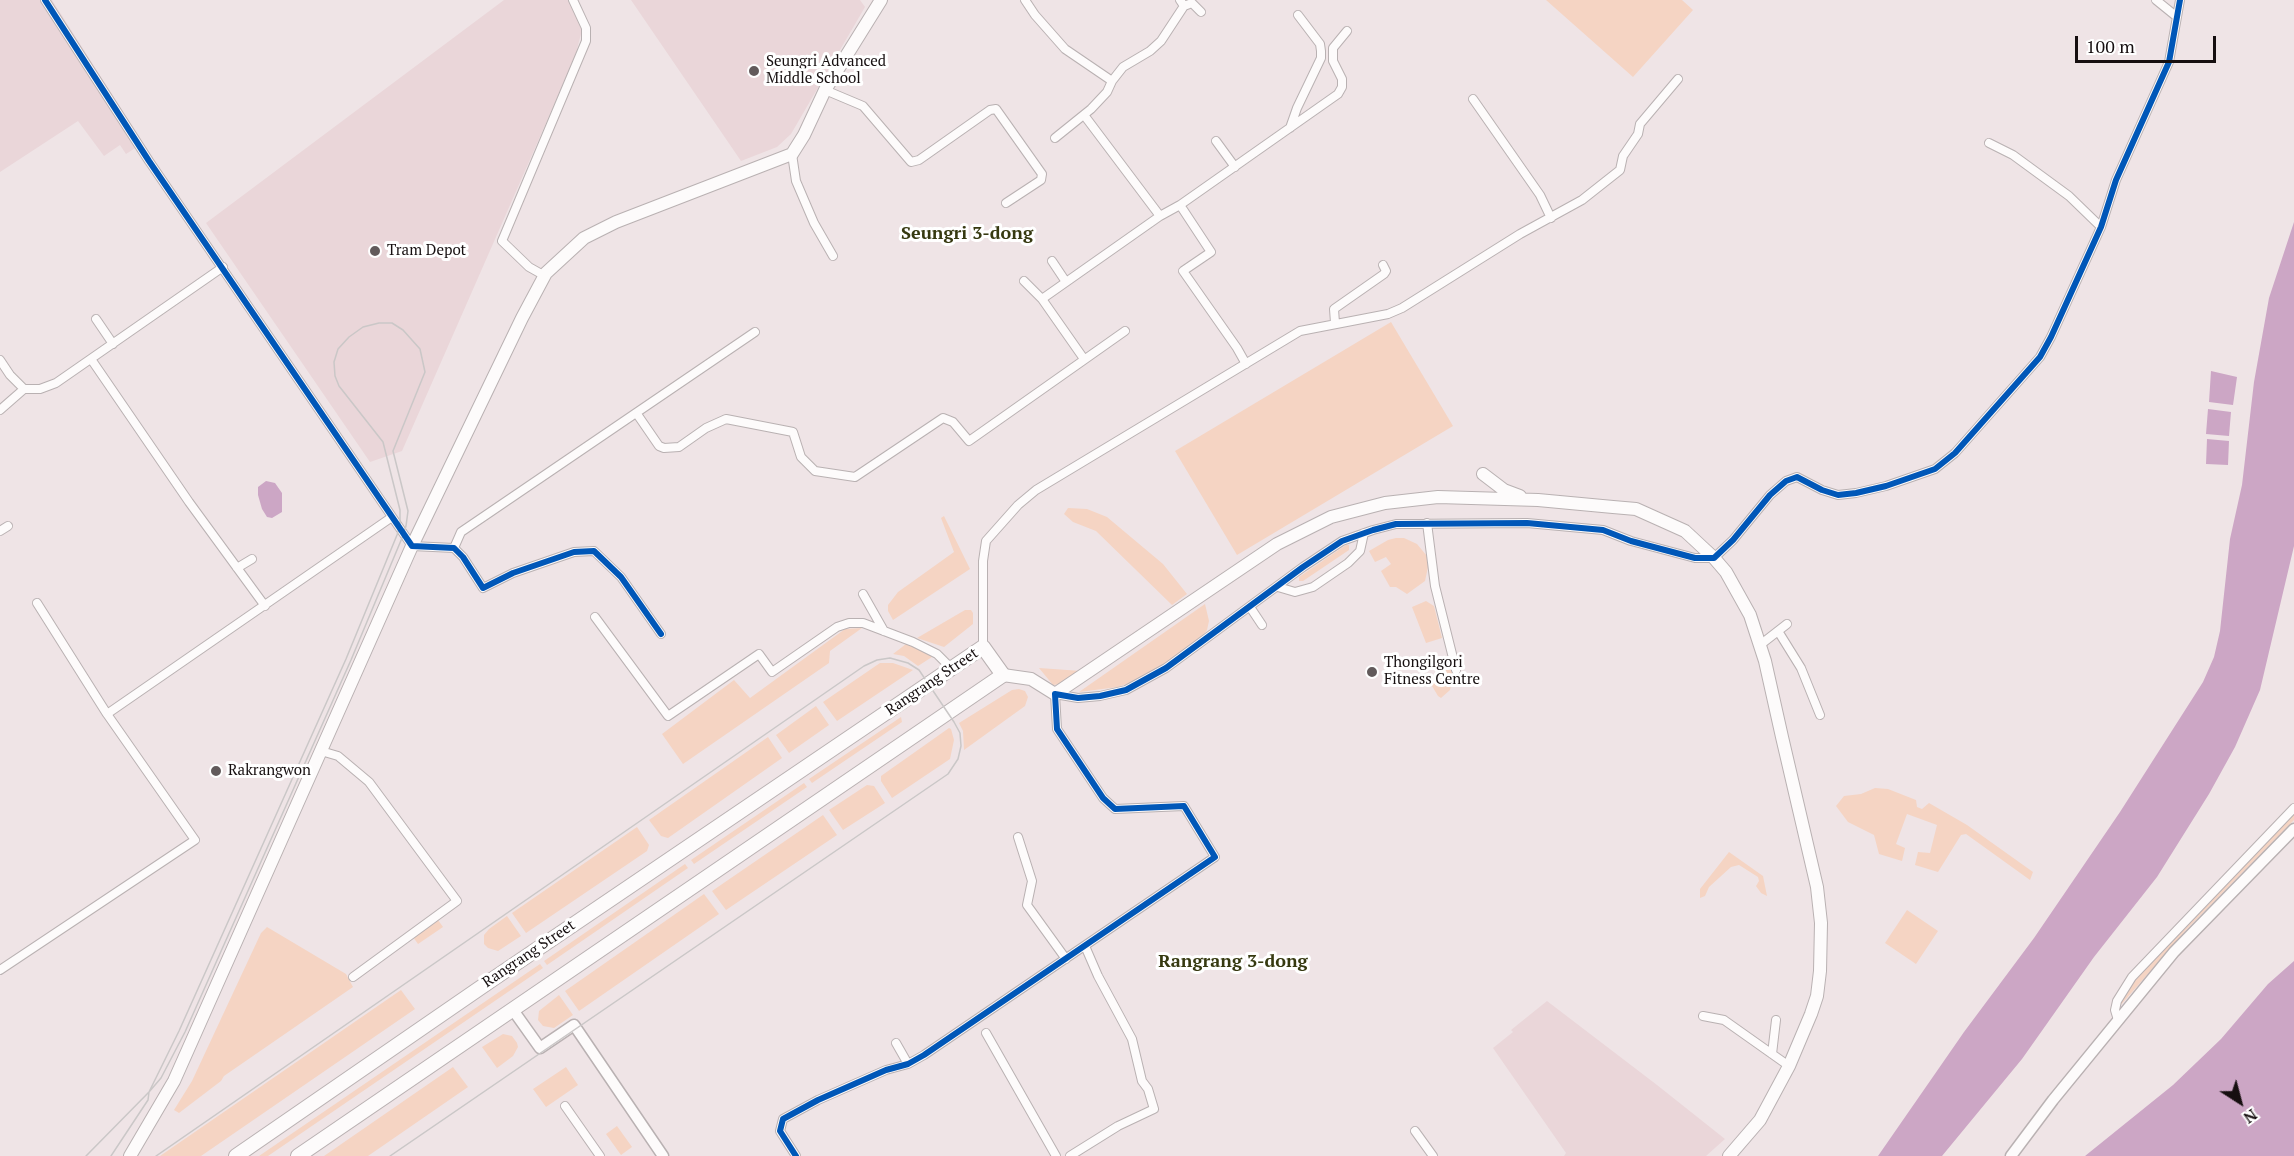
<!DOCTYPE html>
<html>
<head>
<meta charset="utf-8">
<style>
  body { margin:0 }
  #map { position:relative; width:2294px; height:1156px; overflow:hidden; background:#efe4e6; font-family:"PT Serif",serif }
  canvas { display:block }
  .north { position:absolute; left:2210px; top:1072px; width:60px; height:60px; -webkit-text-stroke:4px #fff; paint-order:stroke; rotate:144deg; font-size:16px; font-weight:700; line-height:24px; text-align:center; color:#160f10 }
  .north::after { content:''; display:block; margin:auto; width:21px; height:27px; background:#160f10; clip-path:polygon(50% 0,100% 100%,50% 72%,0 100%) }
  .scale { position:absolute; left:2075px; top:36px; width:141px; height:27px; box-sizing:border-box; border:3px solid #160f10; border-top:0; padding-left:8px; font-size:18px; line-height:21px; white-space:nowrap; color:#160f10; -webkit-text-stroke:4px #fff; paint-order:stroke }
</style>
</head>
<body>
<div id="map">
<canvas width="2294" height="1156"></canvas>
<div class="north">N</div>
<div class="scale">100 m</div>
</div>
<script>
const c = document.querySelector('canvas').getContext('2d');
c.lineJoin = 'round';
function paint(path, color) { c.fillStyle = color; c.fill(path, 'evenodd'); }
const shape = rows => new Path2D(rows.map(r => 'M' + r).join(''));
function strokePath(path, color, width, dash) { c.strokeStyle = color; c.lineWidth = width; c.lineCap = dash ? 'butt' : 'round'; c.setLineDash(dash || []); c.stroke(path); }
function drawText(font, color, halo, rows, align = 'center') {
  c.font = font + ' "PT Serif",serif'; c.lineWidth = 6; c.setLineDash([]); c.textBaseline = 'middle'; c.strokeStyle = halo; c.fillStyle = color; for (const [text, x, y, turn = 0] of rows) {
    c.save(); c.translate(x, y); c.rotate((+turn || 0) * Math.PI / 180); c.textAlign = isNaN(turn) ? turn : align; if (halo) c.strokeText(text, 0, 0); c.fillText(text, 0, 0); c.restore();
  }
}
const built = shape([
  [0,0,52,0,143,143,126,154,120,145,104,156,78,121,0,172],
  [504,0,570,0,578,13,582,30,575,57,402,451,370,462,206,223],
  [631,0,860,0,865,7,791,134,777,147,741,161],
  [1547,1001,1657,1085,1725,1139,1706,1156,1564,1156,1566,1153,1493,1048,1513,1032,1511,1030]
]);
const green = shape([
  [1546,0,1682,0,1693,10,1633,77],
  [1391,322,1453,426,1237,555,1175,451],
  [1068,508,1087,509,1107,517,1163,564,1187,594,1172,605,1096,531,1073,522,1064,514],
  [944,516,970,569,893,620,888,611,888,605,898,592,954,552,941,518],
  [1396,538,1404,538,1417,544,1427,556,1428,567,1425,581,1407,594,1396,587,1390,587,1381,571,1391,564,1386,557,1375,562,1369,551,1388,540],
  [1346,545,1349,545,1349,550,1303,581,1299,581,1299,577],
  [1426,601,1434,606,1442,638,1426,643,1412,607],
  [1205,604,1209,621,1207,630,1200,639,1164,665,1135,681,1118,687,1079,692],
  [965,610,971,610,973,613,973,624,944,647,917,638],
  [862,628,830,651,829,663,683,764,662,734,734,680,750,698,845,629],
  [906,644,927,652,932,657,918,666,904,656,893,654],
  [880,663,893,663,913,670,837,721,823,702],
  [1445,664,1450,665,1453,677,1450,690,1441,698,1438,696,1429,681,1439,673],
  [1039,668,1081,671,1060,684,1053,685],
  [1019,689,1025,691,1028,697,1025,706,964,750,963,731,959,723,1012,690],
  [816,706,829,725,789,753,776,735],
  [901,717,902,722,812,783,809,779],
  [949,728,951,729,954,740,950,759,892,798,881,781,881,776],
  [768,737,782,758,668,838,661,836,649,820],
  [804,783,807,787,694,864,691,860],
  [867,785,874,786,885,803,843,830,829,810],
  [1875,788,1888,789,1916,800,1917,807,1922,809,1929,803,1967,825,2033,872,2030,880,1966,834,1961,835,1938,872,1915,865,1918,852,1930,853,1937,825,1907,814,1896,844,1905,848,1902,861,1879,854,1874,835,1848,822,1836,806,1844,796,1861,794],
  [2294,813,2294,820,2186,930,2120,1006,2119,1004,2137,976],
  [823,815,837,835,726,910,712,891],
  [637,827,649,845,647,851,526,933,512,913],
  [1729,852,1763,876,1767,896,1761,893,1756,886,1759,881,1758,877,1739,865,1731,867,1709,887,1705,896,1700,898,1700,889],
  [685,864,688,868,547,965,544,961],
  [704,894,719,914,579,1011,565,991],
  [1907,910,1938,931,1916,964,1885,943],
  [507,916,521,936,498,951,488,948,484,944,484,935,489,929],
  [438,920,443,927,418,944,413,937],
  [267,927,346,974,353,987,224,1076,221,1081,179,1113,174,1110,192,1081,261,933],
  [540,964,543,968,268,1156,259,1156],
  [401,990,415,1009,201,1156,160,1156],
  [559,995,573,1015,554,1028,543,1026,538,1020,539,1011],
  [503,1034,512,1036,517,1043,518,1047,513,1056,497,1068,482,1047],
  [453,1067,468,1087,368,1156,324,1156],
  [566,1067,578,1085,546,1107,533,1089],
  [617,1126,632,1147,621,1155,606,1134]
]);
const water = shape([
  [2294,222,2294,546,2260,690,2235,747,2209,794,2157,877,2094,957,2022,1059,1942,1156,1878,1156,1964,1032,2034,938,2120,812,2203,682,2214,657,2220,631,2230,539,2242,485,2254,382,2269,298],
  [2211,371,2237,377,2233,405,2209,402],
  [2208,409,2231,412,2229,436,2206,434],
  [2207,439,2229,441,2228,465,2206,464],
  [266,481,275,483,282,493,282,512,272,518,267,517,262,509,258,495,258,487],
  [2294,961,2294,1156,2085,1156,2173,1085,2221,1039,2268,984]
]);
const minor = shape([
  [45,0,149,161,412,546,454,548,463,557,483,588,513,573,574,552,594,551,621,577,661,634],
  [1025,0,1035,15,1065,49,1112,81],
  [2156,0,2177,17],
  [1184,6,1192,3,1201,12],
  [825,90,863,106,911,162,919,160,990,110,996,109,1042,174,1041,180,1006,203],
  [1473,99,1540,195,1551,218],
  [1084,115,1160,216],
  [1290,128,1297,108,1321,58,1321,51,1320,44,1298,15],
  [1055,138,1091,109,1107,92,1112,81,1123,67,1150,51,1161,41,1184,6,1180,0],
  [1216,141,1235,167],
  [1989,143,2013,155,2069,196,2101,227],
  [792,154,796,181,814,223,833,256],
  [1052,261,1066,282],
  [545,276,529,267,502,241,586,41,586,28,573,0],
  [1024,281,1042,299,1084,359],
  [1042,299,1160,216,1180,205],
  [96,319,113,344],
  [1335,323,1334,309,1384,274,1386,271,1383,265],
  [91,359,189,502,265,606],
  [0,360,10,375,24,389,40,389,56,383,223,267],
  [1246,364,1237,348,1183,271,1211,252,1180,205,1338,94,1342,87,1342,79,1333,61,1333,48,1347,31],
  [0,410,24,389],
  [637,414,659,446,664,448,679,447,706,428,726,419,793,432,801,457,815,471,855,477,943,418,953,422,969,441,1125,331],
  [1427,523,1435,586,1456,670],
  [0,531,8,526],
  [454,548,461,532,755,332],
  [237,568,252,559],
  [1278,587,1295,592,1313,587,1348,563,1360,551,1364,533],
  [863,594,884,631],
  [1250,607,1262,625],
  [595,617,668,716,759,654,772,672,837,627,849,623,863,623,913,642,937,654,951,668],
  [1778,631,1801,668,1820,715],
  [1760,645,1787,624],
  [983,647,983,561,986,541,1018,505,1036,490,1300,331,1388,314,1402,308,1520,234,1582,200,1620,170,1623,156,1638,134,1640,124,1678,79],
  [107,714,392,517],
  [321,751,338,756,369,782,457,901,353,977],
  [1018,837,1032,881,1027,905,1066,959],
  [0,970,195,840,107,714,37,603],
  [1703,1016,1724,1020,1789,1066],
  [2118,1020,2115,1010,2117,1001,2132,977,2294,808],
  [986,1033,1056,1156],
  [896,1043,908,1064],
  [1772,1054,1776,1020],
  [565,1106,600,1156],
  [1415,1131,1433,1156],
  [796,1156,780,1131,783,1119,818,1100,886,1070,908,1064,924,1055,1215,857,1184,806,1115,809,1103,798,1057,729,1055,694,1078,698,1100,696,1126,690,1166,668,1303,567,1342,541,1373,530,1396,524,1527,523,1603,530,1631,541,1695,558,1714,558,1733,540,1770,495,1786,481,1797,477,1822,490,1838,495,1856,493,1886,486,1935,469,1955,453,2040,357,2051,337,2101,227,2116,180,2169,62,2180,0],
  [1070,1156,1118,1126,1154,1109,1148,1089,1142,1081,1132,1039,1098,976,1085,946]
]);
const tertiary = shape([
  [513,1010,540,1048,574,1025,663,1156],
  [2011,1156,2053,1100,2174,952,2294,829]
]);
const secondary = shape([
  [1483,474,1504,490,1520,496],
  [1003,675,1031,679,1055,694,1277,544,1331,517,1385,503,1438,497,1538,500,1613,507,1636,509,1685,531,1714,558,1726,572,1750,615,1765,661,1782,737,1817,887,1821,923,1820,971,1817,996,1811,1014,1789,1066,1760,1120,1729,1156],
  [130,1156,174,1081,412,546,522,318,546,273,584,238,616,222,792,154,804,135,825,90,881,0]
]);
const primary = shape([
  [236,1156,493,979,983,647,1003,675,298,1156]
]);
const tram = shape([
  [86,1156,149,1092,161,1078,185,1032,351,660,402,538,406,526,408,511,393,451,425,372,420,349,403,330,392,323,379,323,363,327,349,337,338,349,334,362,335,376,339,386,383,442,400,510,400,525,397,535,346,659,179,1031,149,1092,148,1100,111,1156],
  [156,1156,864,666,877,660,890,658,908,663,919,670,954,722,960,733,961,746,958,759,948,774,390,1156]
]);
const cycleway = shape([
  [45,0,149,161,412,546,454,548,463,557,483,588,513,573,574,552,594,551,621,577,661,634],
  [796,1156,780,1131,783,1119,818,1100,886,1070,908,1064,924,1055,1215,857,1184,806,1115,809,1103,798,1057,729,1055,694,1078,698,1100,696,1126,690,1166,668,1303,567,1342,541,1373,530,1396,524,1527,523,1603,530,1631,541,1695,558,1714,558,1733,540,1770,495,1786,481,1797,477,1822,490,1838,495,1856,493,1886,486,1935,469,1955,453,2040,357,2051,337,2101,227,2116,180,2169,62,2180,0]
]);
const markers = [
  [754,71,6,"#625a5b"],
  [375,251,6,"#625a5b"],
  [1372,672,6,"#625a5b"],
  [216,771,6,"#625a5b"]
];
const poiNames = [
  ["Seungri Advanced",766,62],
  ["Middle School",766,79],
  ["Tram Depot",387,251],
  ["Thongilgori",1384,663],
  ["Fitness Centre",1384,680],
  ["Rakrangwon",228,771]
];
const streetNames = [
  ["Rangrang Street",932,682,-34],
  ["Rangrang Street",529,954,-34]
];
const quarterNames = [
  ["Seungri 3-dong",967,234],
  ["Rangrang 3-dong",1233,962]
];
paint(built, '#ead6d9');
paint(green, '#f5d4c3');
paint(water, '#cca6c5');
strokePath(minor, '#b9b1b2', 10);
strokePath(tertiary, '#b9b1b2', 13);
strokePath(secondary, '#b9b1b2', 14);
strokePath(primary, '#b9b1b2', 16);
strokePath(minor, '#fdfbfb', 8);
strokePath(tertiary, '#fdfbfb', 10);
strokePath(secondary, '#fdfbfb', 12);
strokePath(primary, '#fdfbfb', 14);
strokePath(tram, '#cac7c7', 1.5);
strokePath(cycleway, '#0057b8', 6);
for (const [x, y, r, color] of markers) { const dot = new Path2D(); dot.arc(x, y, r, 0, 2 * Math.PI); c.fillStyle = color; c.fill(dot); strokePath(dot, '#fff', 2); }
drawText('15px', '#160f10', '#fff', poiNames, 'left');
drawText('15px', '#160f10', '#fff', streetNames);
drawText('bold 18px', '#363910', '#fff', quarterNames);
</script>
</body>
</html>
